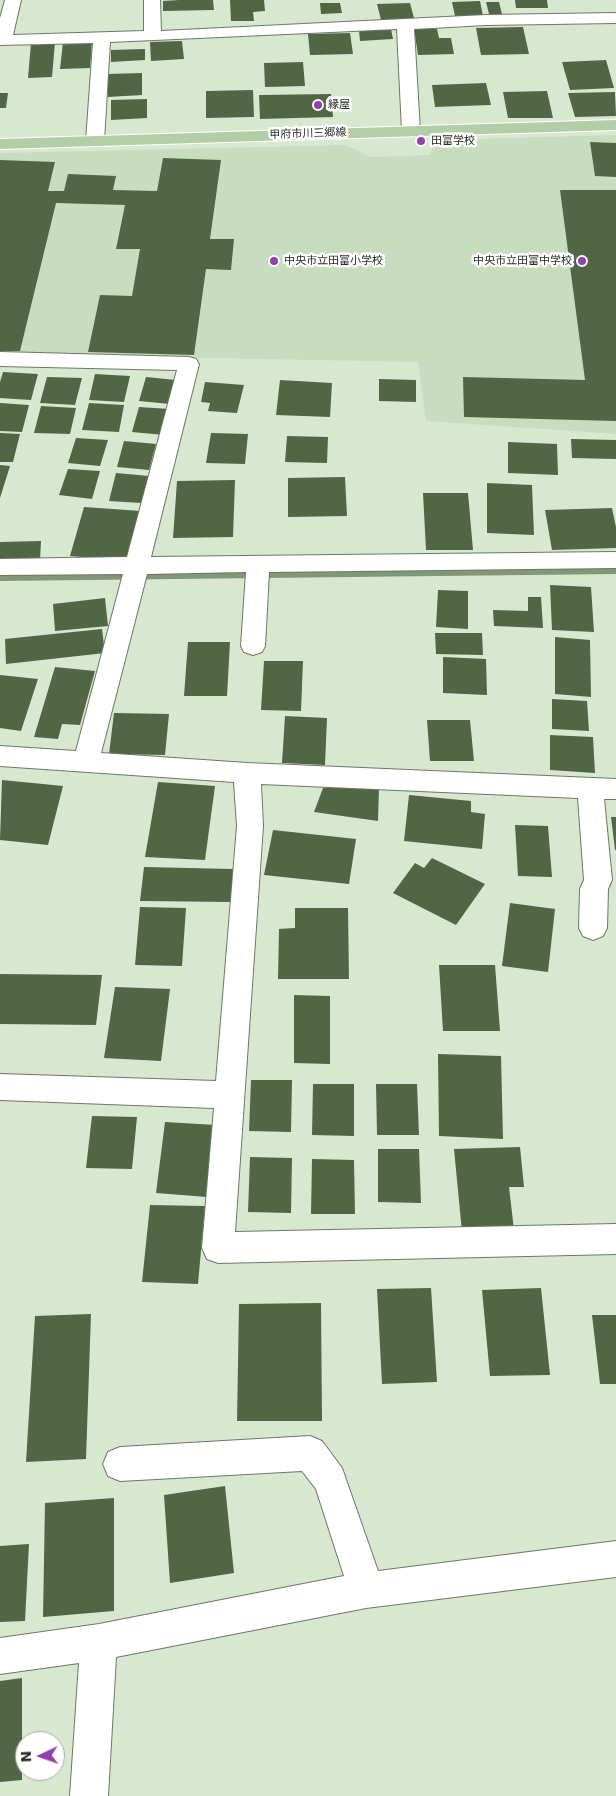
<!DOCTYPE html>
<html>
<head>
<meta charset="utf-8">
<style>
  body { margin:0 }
  #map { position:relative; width:616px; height:1796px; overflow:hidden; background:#d8e8d0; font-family:"DejaVu Sans",sans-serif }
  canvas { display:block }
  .north { position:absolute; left:15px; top:1731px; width:50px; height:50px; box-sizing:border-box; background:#fff; border:1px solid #a9aba8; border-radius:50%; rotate:267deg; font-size:14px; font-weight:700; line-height:20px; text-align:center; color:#272e25 }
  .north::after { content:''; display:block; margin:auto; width:18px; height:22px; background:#9240af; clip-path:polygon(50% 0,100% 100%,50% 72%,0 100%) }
</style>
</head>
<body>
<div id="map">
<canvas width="616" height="1796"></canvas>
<div class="north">N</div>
</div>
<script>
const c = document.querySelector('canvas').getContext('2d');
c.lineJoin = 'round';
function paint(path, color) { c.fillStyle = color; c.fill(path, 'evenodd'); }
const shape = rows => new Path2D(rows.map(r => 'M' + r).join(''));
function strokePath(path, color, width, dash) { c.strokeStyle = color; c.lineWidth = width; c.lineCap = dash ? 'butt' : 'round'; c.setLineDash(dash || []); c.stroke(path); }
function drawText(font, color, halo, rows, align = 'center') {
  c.font = font + ' "DejaVu Sans","Noto Sans JP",sans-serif'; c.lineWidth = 5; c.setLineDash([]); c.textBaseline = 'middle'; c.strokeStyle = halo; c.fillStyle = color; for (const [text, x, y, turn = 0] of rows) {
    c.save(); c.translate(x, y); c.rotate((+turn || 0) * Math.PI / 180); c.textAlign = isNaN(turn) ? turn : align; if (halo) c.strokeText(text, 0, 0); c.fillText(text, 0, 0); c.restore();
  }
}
const built = shape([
  [616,135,616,434,426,421,418,362,0,354,0,153,346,145,371,157,430,155,434,140]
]);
const stream = shape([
  [616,568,616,574,0,581,0,575,616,568]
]);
const building = shape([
  [179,0,213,0,214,10,163,11,163,1],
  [230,0,264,0,265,11,253,12,254,21,231,21],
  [515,0,547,0,548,8,516,8],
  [480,1,483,16,455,16,452,2],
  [486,2,499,2,502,14,489,14],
  [320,3,340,3,342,13,321,14],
  [410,3,414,18,381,20,377,4],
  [523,27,529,54,481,55,476,28],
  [391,29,393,39,360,41,359,31],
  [414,29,437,29,439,38,451,38,454,54,418,55],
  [350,33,353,54,310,55,308,34],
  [182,41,184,59,151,61,150,42],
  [55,42,52,77,28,78,31,43],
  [63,42,92,42,90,68,60,69],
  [145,49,145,60,111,62,111,50],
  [606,60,614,88,570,90,562,62],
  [303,62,305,86,265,87,264,63],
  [142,73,142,95,108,97,108,74],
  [486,83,491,105,435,107,432,85],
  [253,90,254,117,206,118,206,91],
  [547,91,553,118,508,118,503,92],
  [615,92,616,116,575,117,568,93],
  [0,93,8,93,6,108,0,108],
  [331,94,333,117,260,119,259,95],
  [147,99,147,118,111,120,111,100],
  [590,142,616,143,616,177,595,176],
  [163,158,221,160,210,239,234,239,231,270,206,269,194,355,88,352,100,295,132,296,140,249,116,249,125,205,56,203,20,351,0,351,0,160,55,162,48,191,64,191,68,174,116,176,113,190,157,191],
  [560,190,616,190,616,421,464,417,463,377,585,380],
  [3,372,38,374,31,400,0,398,0,382],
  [95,374,130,376,124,402,89,400],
  [47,377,82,378,75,405,40,403],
  [146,377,176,380,170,404,139,401],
  [379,379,416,380,416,402,379,401],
  [280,380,332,383,330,417,276,415],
  [205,382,244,385,237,413,208,411,210,403,201,402],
  [0,403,29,405,22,432,0,431],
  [89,403,124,405,119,432,82,430],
  [41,406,76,408,70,434,34,433],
  [139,407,170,409,164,435,132,432],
  [0,433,20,434,13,462,0,462],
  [211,433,248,434,245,464,206,463],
  [287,436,328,437,327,463,285,462],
  [76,438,108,440,100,466,68,463],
  [571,439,616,440,616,459,572,458],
  [124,441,156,444,149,470,117,467],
  [508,442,557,444,558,475,508,473],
  [0,465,10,466,0,498],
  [68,469,100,471,92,499,59,495],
  [116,473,149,476,141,503,109,501],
  [345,477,347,516,288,517,288,478],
  [235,480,233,537,173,538,177,481],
  [487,483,532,485,534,535,487,533],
  [423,493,468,493,473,550,426,550],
  [84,507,141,511,128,561,70,556],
  [612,508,616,527,616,548,552,550,545,510],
  [41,541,40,560,0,561,0,542],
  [550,585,591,587,594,632,552,630],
  [438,590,468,591,468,629,436,627],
  [528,597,541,597,543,628,494,626,493,610,528,611],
  [105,598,108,626,55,631,53,604],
  [102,629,105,653,6,664,5,639],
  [435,633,482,633,483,655,436,654],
  [555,637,590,640,591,697,555,694],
  [188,642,230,642,227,696,184,696],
  [443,657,486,659,487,695,443,693],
  [264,661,303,661,301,711,261,710],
  [55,667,95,671,80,725,62,724,58,739,34,737],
  [0,675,38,679,21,731,0,728],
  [552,699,587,701,589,731,552,729],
  [114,713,169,714,165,755,109,754],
  [285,716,327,718,325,765,282,763],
  [427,720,470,720,474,761,430,761],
  [550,735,593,737,595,773,550,770],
  [2,780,63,786,48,845,0,840],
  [158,782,215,786,205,860,145,857],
  [323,788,379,788,378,821,314,812],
  [409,795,471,801,471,812,485,814,482,849,404,841],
  [611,817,616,817,616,850,615,850],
  [515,825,548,826,552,877,518,876],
  [273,830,356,839,349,884,264,875],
  [432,858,485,884,456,925,393,893,415,863,424,868],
  [144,867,233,869,231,902,140,901],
  [510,903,555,909,548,972,502,966],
  [140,907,186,908,182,966,135,965],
  [295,908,348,908,349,979,278,979,279,929,295,928],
  [439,965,495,965,500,1031,443,1031],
  [0,974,102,975,96,1025,0,1024],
  [115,987,170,989,161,1061,104,1058],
  [294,995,330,996,330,1064,294,1063],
  [438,1054,501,1056,503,1139,439,1136],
  [251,1080,292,1080,291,1132,249,1131],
  [313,1084,354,1084,354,1136,312,1135],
  [376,1084,417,1084,419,1135,377,1135],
  [92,1116,137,1117,132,1169,86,1168],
  [165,1122,216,1125,207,1197,156,1193],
  [520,1147,524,1187,509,1187,514,1230,462,1232,454,1149],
  [378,1149,419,1149,421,1203,378,1202],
  [250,1157,292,1158,291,1213,248,1212],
  [312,1159,354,1160,355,1214,311,1214],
  [150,1205,205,1206,198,1284,142,1282],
  [431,1288,437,1382,382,1384,377,1289],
  [541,1288,550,1375,490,1376,482,1290],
  [321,1303,322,1421,237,1421,239,1304],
  [91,1314,86,1459,26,1462,35,1316],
  [592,1315,616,1315,616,1384,600,1384],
  [225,1486,234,1573,170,1583,164,1495],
  [114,1498,114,1611,43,1617,45,1503],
  [29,1544,25,1621,0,1622,0,1546],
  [22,1678,22,1780,0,1782,0,1681]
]);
const minor = shape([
  [5,0,21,0,13,35,144,31,144,0,160,0,161,31,486,15,616,13,616,23,486,25,414,29,420,131,417,135,411,136,405,135,402,131,397,29,110,42,104,141,101,145,95,146,89,145,86,141,93,43,0,45,0,18,5,0],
  [0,352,189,357,196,359,199,364,151,557,616,552,616,568,269,572,265,646,262,652,253,655,244,652,241,646,246,572,147,574,101,753,247,763,616,779,616,799,604,799,612,880,608,889,607,928,603,936,593,940,583,936,579,928,580,889,584,880,578,798,261,784,263,826,235,1232,616,1224,616,1254,218,1263,207,1259,202,1248,214,1108,0,1100,0,1074,216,1081,237,826,234,782,0,766,0,746,76,751,123,574,0,575,0,559,127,557,177,370,0,366,0,352],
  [310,1436,322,1441,342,1468,378,1571,616,1541,616,1577,366,1608,116,1657,108,1796,70,1796,79,1663,0,1674,0,1638,99,1624,344,1576,316,1489,302,1471,120,1481,108,1476,103,1464,108,1452,120,1447,310,1436]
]);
const major = shape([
  [616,120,616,130,0,149,0,139,616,120]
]);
const markers = [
  [318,105,5,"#9240af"],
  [421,141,5,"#9240af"],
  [274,261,5,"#9240af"],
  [582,261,5,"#9240af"]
];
const farPoinames = [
  ["縁屋",328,105],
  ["田富学校",431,141],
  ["中央市立田富小学校",284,261],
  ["中央市立田富中学校",572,261,"right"]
];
const farStreetnames = [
  ["甲府市川三郷線",308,134,-2]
];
paint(built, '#c8ddbf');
paint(stream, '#809875');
paint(building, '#506645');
strokePath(minor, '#6a7963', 2);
strokePath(major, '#fff', 2);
paint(minor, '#fff');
paint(major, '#b3cea6');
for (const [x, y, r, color] of markers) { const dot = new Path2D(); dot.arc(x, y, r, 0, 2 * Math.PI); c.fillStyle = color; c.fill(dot); strokePath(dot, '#fff', 2); }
drawText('11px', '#272e25', '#fff', farPoinames, 'left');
drawText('11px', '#272e25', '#fff', farStreetnames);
</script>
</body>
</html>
